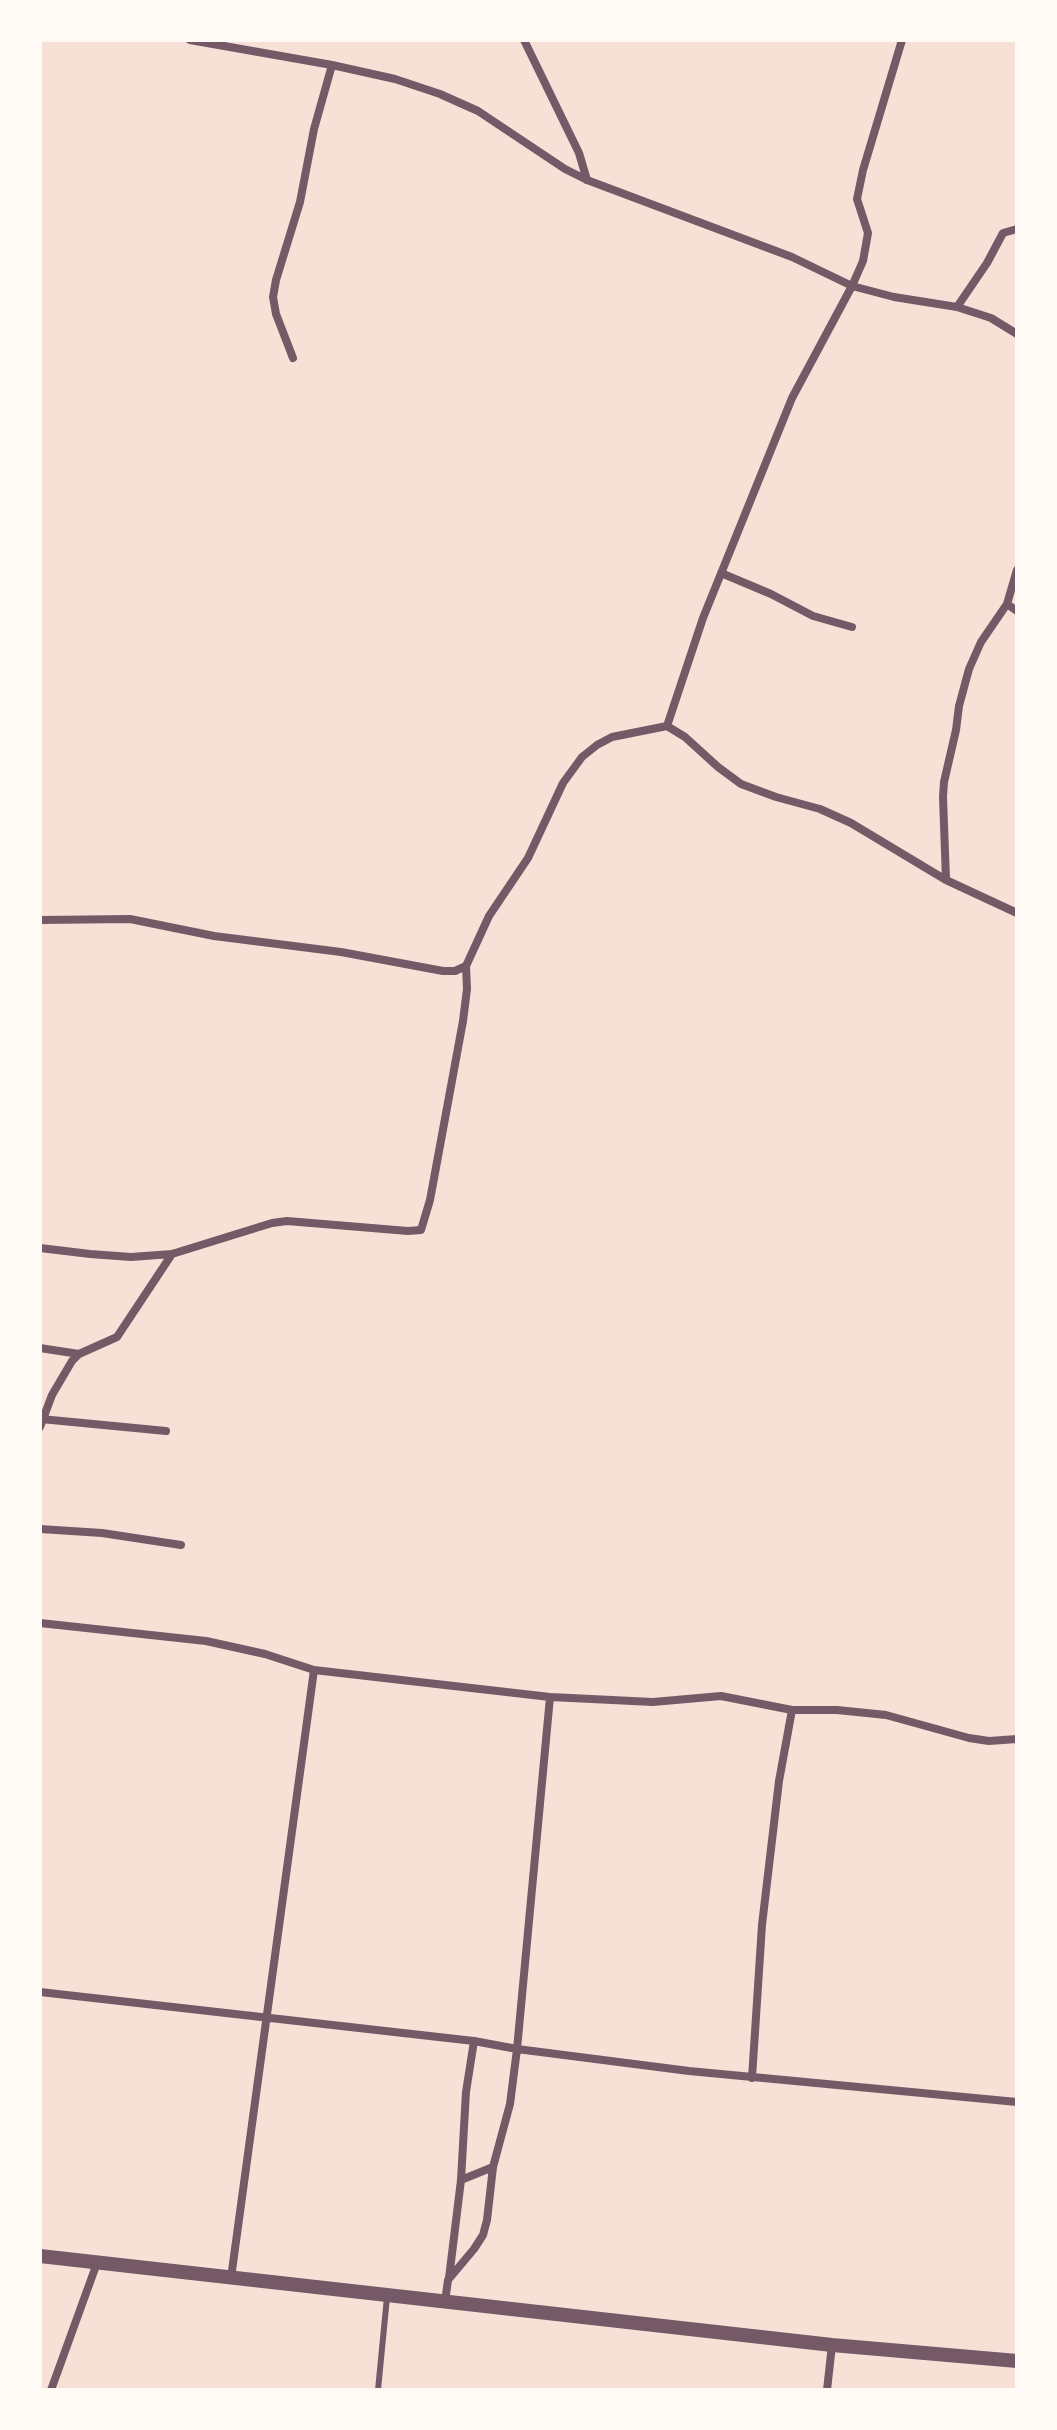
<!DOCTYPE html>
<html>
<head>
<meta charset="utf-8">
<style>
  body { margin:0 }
  #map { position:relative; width:1057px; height:2430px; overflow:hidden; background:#f7e1d7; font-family:"Exo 2",sans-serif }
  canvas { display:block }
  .frame { position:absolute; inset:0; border:42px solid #fffaf5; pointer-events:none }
</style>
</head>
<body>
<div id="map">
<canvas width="1057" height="2430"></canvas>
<div class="frame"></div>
</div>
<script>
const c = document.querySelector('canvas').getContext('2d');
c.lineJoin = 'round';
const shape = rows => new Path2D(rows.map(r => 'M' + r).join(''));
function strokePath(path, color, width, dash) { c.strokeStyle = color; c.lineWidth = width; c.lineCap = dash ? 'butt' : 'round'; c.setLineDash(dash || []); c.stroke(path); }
const service = shape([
  [378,2390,387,2297]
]);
const minor = shape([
  [190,40,332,65,395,79,440,94,478,111,565,169,587,180,792,257,852,286,894,297,957,307,991,318,1017,334],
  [524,40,579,153,587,180],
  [902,40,863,170,857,199,868,233,863,261,852,286,792,398,703,618,667,726,685,737,718,767,741,784,776,797,820,809,851,823,946,880,1017,913],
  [957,307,987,263,1003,233,1017,229],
  [293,358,276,314,273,297,276,280,300,202,314,129,332,65],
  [721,573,771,594,813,616,852,627],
  [1007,604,1017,611],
  [946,880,943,797,944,782,956,730,959,706,969,669,981,642,1007,604,1017,570],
  [40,920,130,919,214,936,341,952,443,971,455,971,466,966],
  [40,1248,90,1254,131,1257,172,1254,272,1223,287,1221,408,1231,421,1230,430,1200,463,1021,467,989,466,966,489,916,528,858,563,783,582,757,597,745,612,737,667,726],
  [40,1348,79,1354],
  [41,1419,166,1431],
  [40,1427,52,1395,72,1361,79,1354,117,1337,172,1254],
  [40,1529,102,1533,181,1545],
  [40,1623,206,1641,265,1654,314,1670,550,1697,653,1702,721,1696,792,1710,837,1710,886,1715,969,1738,989,1741,1017,1739],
  [40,1992,474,2041,517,2049,689,2071,1017,2102],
  [752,2078,762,1925,779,1781,792,1710],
  [461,2180,493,2167],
  [231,2278,314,1670],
  [449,2278,461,2180,466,2092,474,2041],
  [445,2302,448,2280,474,2249,483,2235,487,2220,493,2167,510,2104,517,2049,550,1697],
  [51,2390,97,2263],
  [827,2390,832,2345]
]);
const tertiary = shape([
  [40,2256,832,2345,1017,2361]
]);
strokePath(service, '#755966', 6);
strokePath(minor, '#755966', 8);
strokePath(tertiary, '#755966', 14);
</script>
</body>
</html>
